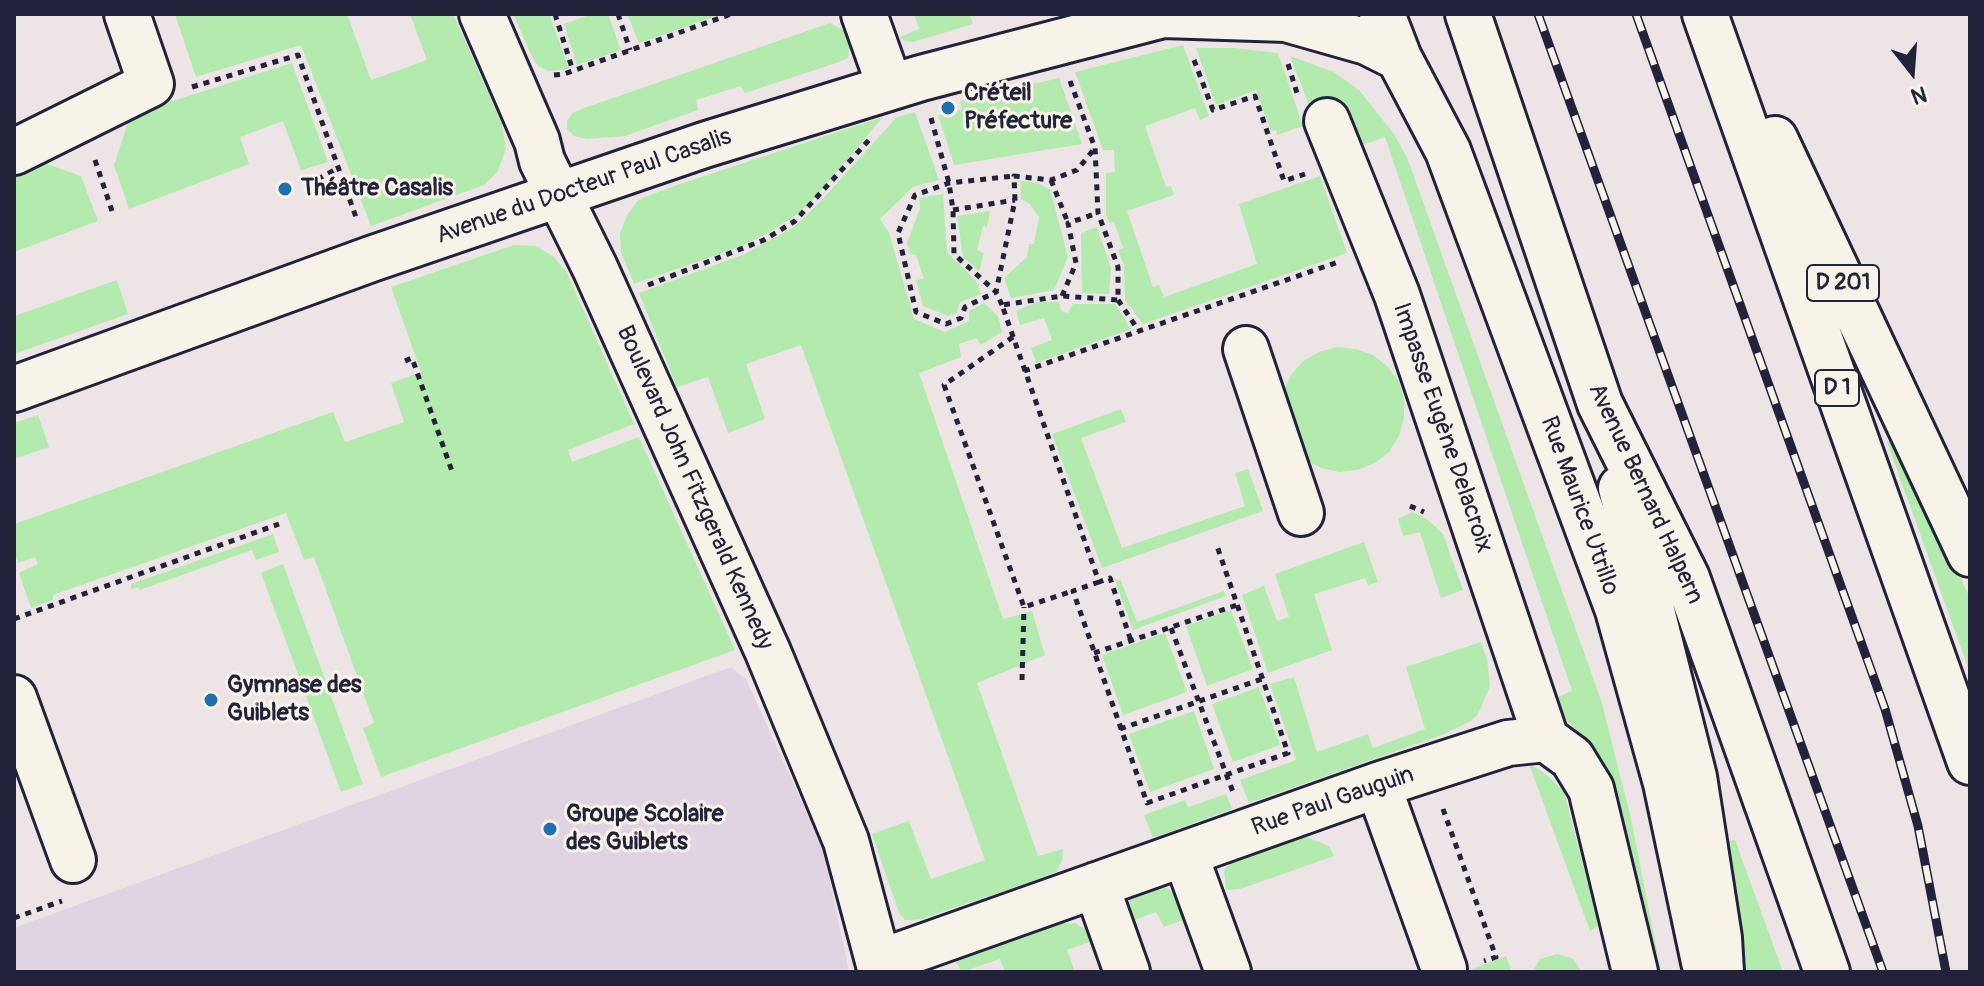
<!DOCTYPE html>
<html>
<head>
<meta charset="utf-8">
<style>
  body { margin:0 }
  #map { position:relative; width:1984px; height:986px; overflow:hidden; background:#ede5e5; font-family:Pangolin,sans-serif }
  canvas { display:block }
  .frame { position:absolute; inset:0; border:16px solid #22223b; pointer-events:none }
  .north { position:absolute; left:1872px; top:32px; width:80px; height:80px; -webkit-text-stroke:6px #f7f3e8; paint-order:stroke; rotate:163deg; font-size:22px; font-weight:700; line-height:32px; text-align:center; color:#22223b }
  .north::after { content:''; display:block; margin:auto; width:28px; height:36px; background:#22223b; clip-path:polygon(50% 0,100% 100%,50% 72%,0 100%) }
</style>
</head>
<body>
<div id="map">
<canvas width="1984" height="986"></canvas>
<div class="frame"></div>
<div class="north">N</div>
</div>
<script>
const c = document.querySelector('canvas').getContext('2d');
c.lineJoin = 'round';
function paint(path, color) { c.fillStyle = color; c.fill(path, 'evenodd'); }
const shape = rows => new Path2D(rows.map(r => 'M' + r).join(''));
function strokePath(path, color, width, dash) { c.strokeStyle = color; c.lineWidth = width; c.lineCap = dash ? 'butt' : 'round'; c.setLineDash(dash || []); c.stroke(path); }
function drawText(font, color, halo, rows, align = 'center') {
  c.font = font + ' Pangolin,sans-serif'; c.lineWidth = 6; c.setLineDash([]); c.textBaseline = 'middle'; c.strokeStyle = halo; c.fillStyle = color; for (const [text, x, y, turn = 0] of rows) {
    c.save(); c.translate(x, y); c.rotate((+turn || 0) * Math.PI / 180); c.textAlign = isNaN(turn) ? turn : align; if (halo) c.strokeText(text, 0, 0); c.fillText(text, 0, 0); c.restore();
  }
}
const built = shape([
  [731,667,746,679,823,849,849,972,14,972,14,928]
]);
const green = shape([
  [175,14,347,14,371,80,427,60,410,14,453,14,502,124,506,149,498,171,484,185,371,226,301,45,196,77],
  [513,14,549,14,569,69,548,71,539,67,533,59],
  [592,14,608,14,621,50,577,65,564,24],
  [627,14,722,14,639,43],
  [914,14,969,14,973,24,913,42,905,41,900,37,919,29],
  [830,23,843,30,848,38,850,47,848,58,839,62,745,93,741,86,696,100,698,110,625,136,587,139,574,136,567,129,567,121,572,113,584,108],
  [1183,45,1209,116,1200,120,1195,108,1145,126,1166,187,1171,186,1174,195,1127,211,1153,287,1159,285,1164,297,1257,264,1239,204,1320,176,1347,253,1143,324,1125,300,1124,265,1118,250,1123,248,1114,222,1109,223,1106,215,1106,173,1115,172,1114,150,1103,150,1075,72],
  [1196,48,1235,48,1278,53,1303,126,1277,135,1276,130,1271,131,1256,90,1216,105],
  [1290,56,1334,72,1359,90,1394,134,1408,160,1601,700,1631,818,1661,972,1654,972,1620,810,1609,771,1594,749,1559,712,1553,699,1572,691,1385,137,1354,148,1313,116],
  [292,63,328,162,301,170,283,121,240,137,249,164,129,209,114,165,129,119,157,106],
  [1059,78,1082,144,954,165,938,115,962,109,960,101],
  [915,112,939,180,913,187,880,219,889,233,914,319,945,332,969,321,969,311,984,303,998,316,1002,332,980,345,977,338,959,344,961,357,919,373,1003,619,1032,611,1045,655,977,683,1038,856,1063,849,1062,861,1057,871,1042,878,921,919,911,920,905,920,899,913,872,834,909,821,931,879,985,860,801,345,746,364,765,419,728,433,708,377,677,387,639,293,745,254,794,227,818,204,897,117],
  [883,117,812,201,792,218,766,234,742,246,634,284,621,252,620,234,627,215,638,200,671,187],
  [41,162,81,176,98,221,14,252,14,177],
  [1020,181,1034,182,1050,189,1068,257,1054,290,1011,298,1004,278,1027,257,1029,244,1034,244,1039,217,1030,204,1021,199],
  [943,194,947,252,976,281,981,294,960,302,957,313,948,316,923,306,916,280,924,279,916,255,910,254,907,243,920,208,919,198],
  [990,211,987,227,983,226,977,250,984,253,979,271,963,257,957,216],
  [1097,227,1111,268,1109,294,1082,293,1081,233],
  [514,245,536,246,554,257,567,273,634,424,568,450,572,462,639,437,735,650,381,777,363,728,374,723,314,557,304,560,286,513,53,595,53,600,31,608,19,573,38,564,35,557,18,563,14,550,14,524,333,412,345,442,404,422,391,383,421,372,391,287],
  [117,280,128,314,14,354,14,316],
  [1037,302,1059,302,1061,311,1068,313,1073,304,1115,304,1131,329,1036,363,1031,348,1052,340,1044,318,1020,325,1016,311],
  [1337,347,1356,349,1373,355,1388,367,1399,382,1404,399,1404,418,1399,436,1389,452,1375,463,1357,470,1339,472,1321,468,1304,459,1283,392,1291,375,1303,361,1319,352],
  [1121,409,1126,422,1081,438,1122,548,1245,506,1235,473,1248,469,1263,511,1102,568,1052,434],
  [38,415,49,447,14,459,14,423],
  [1895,437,1970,598,1970,673,1887,442],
  [1412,512,1427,519,1443,534,1463,590,1441,598,1420,532,1403,536,1398,519],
  [273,534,279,552,256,560,252,550,140,590,138,587,131,589,131,584],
  [1364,542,1378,582,1368,585,1365,578,1314,594,1332,650,1268,673,1242,595,1264,586,1277,621,1289,617,1275,574],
  [283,564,363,784,341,792,261,573],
  [1120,579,1137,622,1224,591,1226,596,1133,630,1115,580],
  [1231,610,1253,669,1207,686,1186,626],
  [1165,633,1187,692,1123,715,1102,655],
  [1481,642,1487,659,1490,686,1478,714,1471,721,1442,735,1249,803,1240,780,1296,760,1270,684,1294,677,1317,752,1368,734,1373,748,1425,729,1406,667],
  [1259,687,1280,745,1233,762,1212,704],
  [1194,711,1214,769,1150,792,1129,734],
  [1529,764,1546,774,1564,792,1597,919,1598,926,1590,931],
  [1226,794,1232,809,1153,838,1144,815,1185,800,1188,807],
  [1304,836,1329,846,1334,856,1240,889,1226,890,1224,869,1232,863],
  [1735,840,1783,972,1741,972,1727,841],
  [1158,885,1169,889,1191,917,1164,927,1156,912,1129,922,1128,902,1132,893],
  [1075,923,1087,930,1092,941,1067,950,1075,972,1005,972,1000,959,962,972,955,960,1059,924],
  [1557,954,1572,958,1582,972,1532,972,1540,959],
  [1506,956,1512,972,1464,972]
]);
const path = shape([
  [555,14,573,71],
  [618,14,630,50],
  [1194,60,1213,110,1255,96,1284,181,1305,174],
  [1288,64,1297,93],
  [554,75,564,74,731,14],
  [1070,81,1095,148,1098,213,1118,267,1118,300,1062,296,1002,305,1099,582,1110,578,1131,641],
  [192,87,298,55,357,220],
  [931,118,949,183,953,210,954,254,996,292,965,307,961,318,946,324,916,312,898,233,915,195,949,183,1014,176],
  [95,160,112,211],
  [1051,180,1068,223],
  [307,185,338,168],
  [953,210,1015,200],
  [648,285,764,240,795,221,869,140],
  [1062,296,1076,263,1068,223,1098,213],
  [1118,300,1139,331],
  [1002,305,996,292,1015,200,1014,176,1051,180,1077,170,1095,148],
  [1013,337,944,385,1024,607,1073,591],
  [405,361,412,358,453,474],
  [1024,371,1341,261],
  [1410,506,1424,512],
  [1099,582,1073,591,1147,803,1288,753,1216,543],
  [14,619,279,524],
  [1171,628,1233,792],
  [1094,653,1237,605],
  [1022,680,1024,607],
  [1120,729,1262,679],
  [1443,809,1496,957,1484,961],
  [14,918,62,901]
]);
const minor = shape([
  [482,14,537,141,542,161,595,268,768,652,846,841,881,972],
  [864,14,890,87],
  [1382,14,1399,58,1448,151,1618,610,1666,783,1704,962],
  [1327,121,1397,295,1546,739],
  [14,152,151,84,127,14],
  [1246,349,1301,513],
  [14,389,371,259,704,145,921,78,1163,15,1286,19,1367,42,1399,58],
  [14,698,73,860],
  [1378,785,1444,969],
  [1185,854,1228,972],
  [1096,885,1127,972],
  [880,962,1378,785,1508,743,1546,739,1572,758,1591,789,1635,972]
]);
const highway = shape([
  [1468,14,1600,404,1687,578,1827,972],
  [1705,14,1970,762],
  [1775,139,1970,554],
  [1621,488,1694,777,1719,938,1721,972]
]);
const rail = shape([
  [1538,14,1883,972],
  [1636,14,1885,709,1918,826,1946,972]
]);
const markers = [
  [948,108,8,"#1f6fb2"],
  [285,189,8,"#1f6fb2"],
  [211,700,8,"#1f6fb2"],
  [550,829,8,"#1f6fb2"]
];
const shields = [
  [1843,283,72],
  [1837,388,44]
];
const shieldNames = [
  ["D 201",1843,283],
  ["D 1",1837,388]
];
const poiNames = [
  ["Créteil",964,94],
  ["Préfecture",964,122],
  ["Théâtre Casalis",301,189],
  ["Gymnase des",227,686],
  ["Guiblets",227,714],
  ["Groupe Scolaire",566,815],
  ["des Guiblets",566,843]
];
const streetNames = [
  ["Avenue du Docteur Paul Casalis",584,187,-19],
  ["Impasse Eugène Delacroix",1442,428,71],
  ["Boulevard John Fitzgerald Kennedy",694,488,66],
  ["Avenue Bernard Halpern",1645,494,65],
  ["Rue Maurice Utrillo",1579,506,70],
  ["Rue Paul Gauguin",1333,802,-19]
];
paint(built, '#e1d4e2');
paint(green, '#b3ebae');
strokePath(minor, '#22223b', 50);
strokePath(highway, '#22223b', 50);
strokePath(path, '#22223b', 5, [6, 6]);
strokePath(minor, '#f7f3e8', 44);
strokePath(highway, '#f7f3e8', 44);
strokePath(rail, '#22223b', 9);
strokePath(rail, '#f7f3e8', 6, [18]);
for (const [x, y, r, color] of markers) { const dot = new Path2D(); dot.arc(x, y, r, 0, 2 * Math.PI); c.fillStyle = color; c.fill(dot); strokePath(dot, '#f7f3e8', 3); }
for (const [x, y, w] of shields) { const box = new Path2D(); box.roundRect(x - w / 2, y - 18, w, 36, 6); c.fillStyle = '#f7f3e8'; c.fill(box); strokePath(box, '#22223b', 2); }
drawText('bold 22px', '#22223b', null, shieldNames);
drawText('bold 24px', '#22223b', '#f7f3e8', poiNames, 'left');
drawText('24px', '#22223b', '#f7f3e8', streetNames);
</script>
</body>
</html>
